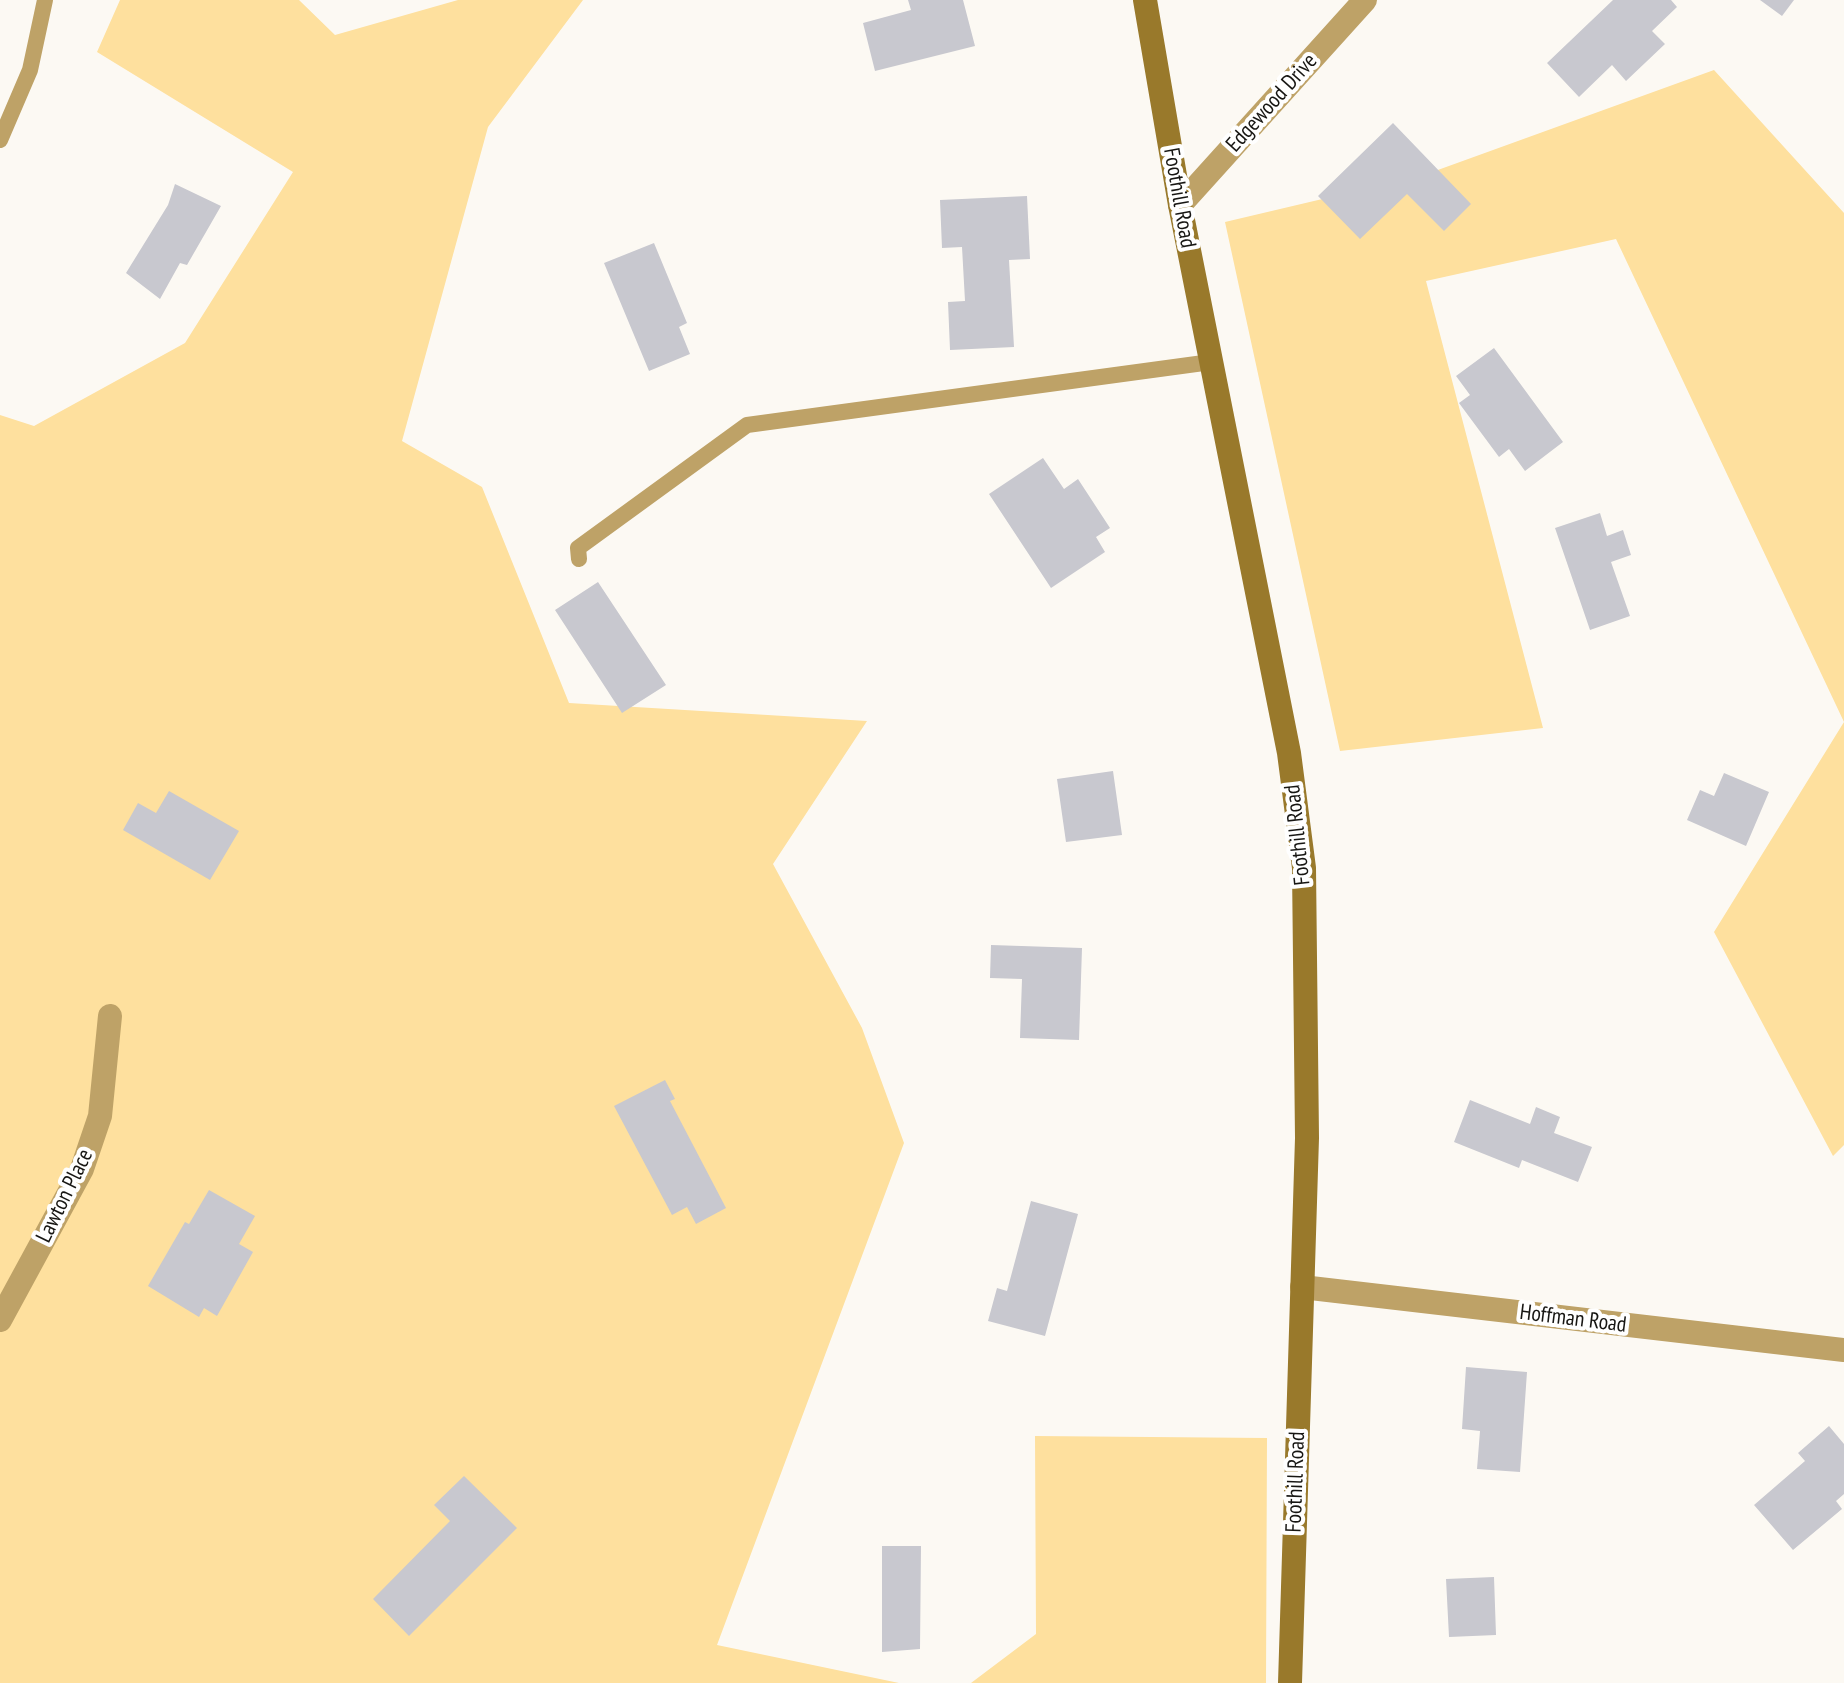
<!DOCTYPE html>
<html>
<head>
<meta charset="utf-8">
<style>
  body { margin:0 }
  canvas { display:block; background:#fcf9f3 }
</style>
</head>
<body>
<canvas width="1844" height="1683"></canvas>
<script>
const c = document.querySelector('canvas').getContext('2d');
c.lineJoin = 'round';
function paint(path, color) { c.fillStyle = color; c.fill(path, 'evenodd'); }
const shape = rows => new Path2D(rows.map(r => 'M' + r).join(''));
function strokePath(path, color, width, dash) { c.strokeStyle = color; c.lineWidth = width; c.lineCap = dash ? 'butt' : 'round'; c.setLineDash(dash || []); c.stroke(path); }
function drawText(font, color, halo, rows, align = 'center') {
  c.font = font + ' "PT Sans Narrow",sans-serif'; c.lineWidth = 8; c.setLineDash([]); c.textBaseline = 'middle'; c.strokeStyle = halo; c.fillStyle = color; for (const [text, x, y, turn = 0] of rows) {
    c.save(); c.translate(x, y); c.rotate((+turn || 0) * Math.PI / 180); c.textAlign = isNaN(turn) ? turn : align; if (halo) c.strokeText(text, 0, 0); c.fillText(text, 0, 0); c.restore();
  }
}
const green = shape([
  [120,0,299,0,335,35,458,0,583,0,488,127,402,441,482,487,569,703,867,721,773,864,862,1028,904,1143,717,1645,899,1683,0,1683,0,415,34,426,185,343,293,172,97,52],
  [1714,70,1844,213,1844,1145,1833,1156,1714,932,1844,722,1616,239,1426,281,1543,728,1340,751,1225,222,1424,175],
  [1035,1436,1267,1438,1266,1683,971,1683,1036,1634]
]);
const building = shape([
  [908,0,963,0,975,46,875,71,863,23,911,10],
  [1613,0,1671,0,1677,7,1652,31,1665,44,1626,81,1612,65,1579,97,1547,63],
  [1760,0,1794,0,1782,16],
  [1393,123,1471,204,1444,231,1407,194,1360,239,1318,196],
  [175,184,221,206,187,265,180,263,160,299,126,273,168,205],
  [1027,196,1030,259,1009,260,1014,347,950,350,948,302,965,301,962,247,942,248,940,200],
  [654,243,687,323,679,327,690,354,649,371,604,263],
  [1494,348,1563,442,1525,471,1509,449,1499,457,1459,403,1470,395,1456,376],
  [1043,458,1064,489,1078,479,1110,528,1096,537,1105,552,1051,588,989,494],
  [1600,513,1607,536,1623,530,1631,555,1611,562,1630,616,1590,630,1555,528],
  [598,582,666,685,622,713,555,610],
  [1113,771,1122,835,1066,842,1057,779],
  [1724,773,1769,792,1746,846,1687,820,1700,790,1714,796],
  [169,791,239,831,210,880,123,830,138,803,156,813],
  [991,945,1082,948,1079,1040,1020,1038,1022,979,990,978],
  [665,1080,675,1099,670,1101,726,1208,696,1224,687,1207,672,1215,614,1106],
  [1470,1100,1530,1124,1536,1107,1560,1117,1554,1133,1592,1147,1578,1182,1522,1160,1519,1168,1454,1142],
  [209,1190,255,1216,239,1244,253,1252,217,1316,204,1308,199,1317,148,1286,185,1222,189,1224],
  [1031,1201,1078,1214,1045,1336,988,1321,997,1288,1007,1291],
  [1466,1367,1527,1372,1520,1472,1477,1469,1480,1431,1462,1429],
  [1829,1426,1844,1444,1844,1494,1836,1501,1842,1509,1793,1550,1754,1505,1805,1461,1798,1453],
  [464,1476,517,1528,409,1636,373,1599,450,1521,434,1505],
  [882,1546,921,1546,920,1649,882,1652],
  [1494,1577,1496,1635,1449,1637,1446,1579]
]);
const lane = shape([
  [0,140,30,70,45,0],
  [579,559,578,548,747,425,1211,362]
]);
const street = shape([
  [1180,205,1365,0],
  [1302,1287,1844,1350],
  [0,1320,82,1169,100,1116,110,1016]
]);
const secondary = shape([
  [1145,0,1180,205,1289,753,1304,868,1307,1138,1290,1683]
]);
const streetNames = [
  ["Edgewood Drive",1272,103,-48],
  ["Foothill Road",1179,198,80],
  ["Foothill Road",1298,835,-96],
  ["Lawton Place",65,1196,-64],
  ["Hoffman Road",1573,1319,7],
  ["Foothill Road",1296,1482,-88]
];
paint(green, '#fee09e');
paint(building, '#c8c8cf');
strokePath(lane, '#bea267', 16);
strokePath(street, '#bea267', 24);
strokePath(secondary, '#99792b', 24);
drawText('22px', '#171613', '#fff', streetNames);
</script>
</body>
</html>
